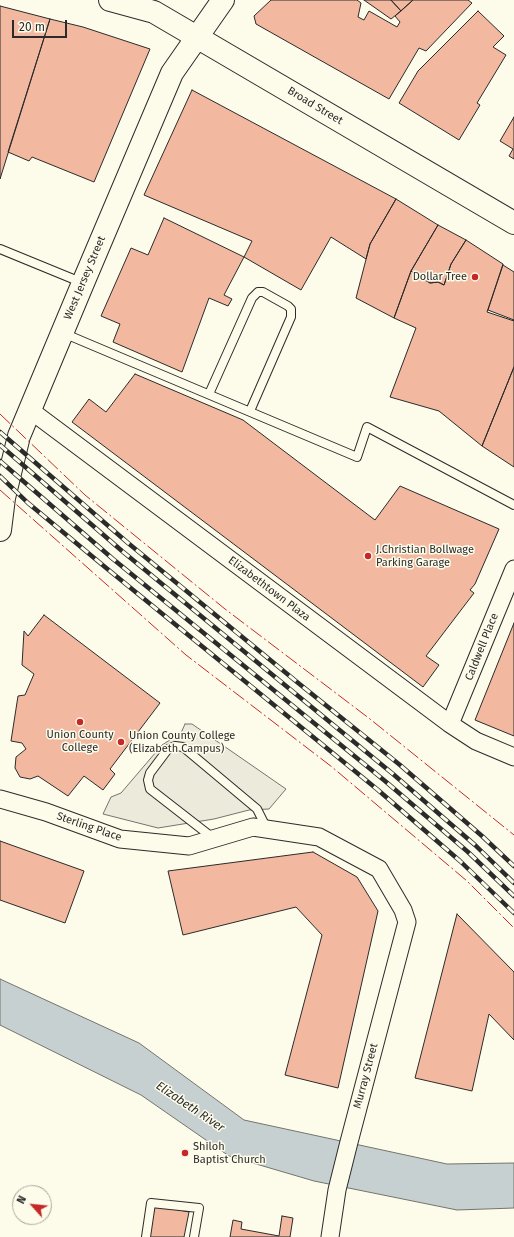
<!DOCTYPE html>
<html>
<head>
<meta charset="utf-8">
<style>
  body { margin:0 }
  #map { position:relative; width:514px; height:1237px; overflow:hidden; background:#fdfbea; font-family:"Fira Sans",sans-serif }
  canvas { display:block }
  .north { position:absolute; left:12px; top:1185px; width:40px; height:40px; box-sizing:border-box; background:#fdfbea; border:1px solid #a9a89e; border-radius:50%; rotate:297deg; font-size:11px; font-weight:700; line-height:16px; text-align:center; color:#2b2b2b }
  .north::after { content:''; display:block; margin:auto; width:14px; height:18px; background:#c62828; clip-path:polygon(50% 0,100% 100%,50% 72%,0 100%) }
  .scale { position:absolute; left:12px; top:20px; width:55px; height:18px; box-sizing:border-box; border:2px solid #2b2b2b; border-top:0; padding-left:5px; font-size:12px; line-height:14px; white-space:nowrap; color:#2b2b2b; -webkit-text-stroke:3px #fdfbea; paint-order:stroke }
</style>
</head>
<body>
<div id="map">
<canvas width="514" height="1237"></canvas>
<div class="north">N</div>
<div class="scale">20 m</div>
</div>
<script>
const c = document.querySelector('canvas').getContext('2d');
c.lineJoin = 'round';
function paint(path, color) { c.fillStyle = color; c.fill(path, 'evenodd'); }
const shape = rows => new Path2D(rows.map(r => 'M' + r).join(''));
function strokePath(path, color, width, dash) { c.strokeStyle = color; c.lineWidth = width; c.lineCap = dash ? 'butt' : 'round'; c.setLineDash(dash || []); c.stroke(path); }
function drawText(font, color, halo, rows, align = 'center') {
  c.font = font + ' "Fira Sans",sans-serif'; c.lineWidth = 3; c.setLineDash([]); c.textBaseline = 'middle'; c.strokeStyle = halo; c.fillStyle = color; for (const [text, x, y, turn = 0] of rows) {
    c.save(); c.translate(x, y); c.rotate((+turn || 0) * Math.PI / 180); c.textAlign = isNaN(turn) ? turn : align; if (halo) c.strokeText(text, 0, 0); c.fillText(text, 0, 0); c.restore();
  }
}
const parking = shape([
  [185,724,192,724,286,789,269,809,249,810,214,819,158,828,103,814,111,797,121,793,162,745,181,733,185,724]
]);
const water = shape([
  [0,979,139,1043,244,1120,447,1164,514,1163,514,1208,457,1210,314,1181,229,1156,141,1095,0,1025,0,979]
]);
const building = shape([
  [271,0,357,0,361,3,358,17,364,20,369,11,397,27,400,22,395,16,413,0,468,0,472,3,426,51,419,48,389,99,256,24,254,16,271,0],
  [364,0,391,0,401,11,391,19,364,0],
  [391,0,413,0,401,11,391,0],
  [0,6,50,19,0,179,0,6],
  [478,11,504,36,493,47,506,55,477,103,480,105,459,140,399,103,418,71,478,11],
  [50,19,83,27,150,49,94,182,32,157,29,161,8,152,50,19],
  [192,90,396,199,370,244,366,259,331,237,301,290,244,257,252,241,144,195,192,90],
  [514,117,514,159,509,156,513,149,500,141,514,117],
  [396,199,438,225,411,271,394,318,356,298,370,244,396,199],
  [164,218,244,257,224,295,232,299,228,306,209,298,182,372,113,342,120,324,101,316,131,248,148,255,164,218],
  [438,225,466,240,451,264,444,285,438,282,430,283,411,271,438,225],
  [466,240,503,264,488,310,514,320,514,367,482,446,439,411,390,397,416,328,394,318,411,271,430,283,438,282,444,285,451,264,466,240],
  [503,265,514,272,514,321,487,312,503,265],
  [514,367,514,467,482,446,514,367],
  [135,374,243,420,375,520,400,486,499,529,475,584,470,590,474,593,426,656,439,665,423,687,72,422,89,399,106,412,135,374],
  [44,615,160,703,110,769,115,774,103,790,84,776,68,796,38,776,30,779,20,777,15,768,16,757,26,749,22,743,11,741,18,696,25,695,34,674,22,665,24,631,28,636,44,615],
  [514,623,514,736,475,720,514,623],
  [0,841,84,871,65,923,0,900,0,841],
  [313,852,357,877,378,911,338,1088,285,1075,322,935,296,907,183,935,168,871,313,852],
  [457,914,514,972,514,1040,489,1014,472,1091,415,1078,457,914],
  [155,1205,189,1212,184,1237,149,1237,155,1205],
  [282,1216,293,1218,290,1237,230,1237,233,1220,242,1222,241,1229,279,1236,282,1216]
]);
const lane = shape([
  [0,249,83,283],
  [63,333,357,457,367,427,514,505],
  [209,394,252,298,258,292,263,292,288,306,291,309,291,317,250,411],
  [213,838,150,789,148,780,150,773,168,749,175,746,183,747,257,809,267,829],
  [146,1237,151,1203,199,1208,194,1237]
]);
const street = shape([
  [30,410,450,724,476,741,514,757],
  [450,724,514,569],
  [0,799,46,812,120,839,189,846,253,827,319,837,379,869,403,910,407,922,349,1142,337,1190,330,1237]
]);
const secondary = shape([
  [110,0,154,12,514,223],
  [0,530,4,498,19,436,83,283,172,73,223,0]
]);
const rail = shape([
  [0,432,128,543,297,682,400,765,482,836,514,866],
  [0,445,122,551,393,774,475,845,514,883],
  [0,461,113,559,385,781,468,852,514,896],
  [0,476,28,503,105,567,378,790,460,861,514,913]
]);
const power = shape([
  [0,414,85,495,225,609,370,719,514,835],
  [0,490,186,655,332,767,467,881,514,928]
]);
const markers = [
  [475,277,4,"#c62828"],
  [368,556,4,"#c62828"],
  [80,722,4,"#c62828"],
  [121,742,4,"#c62828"],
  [185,1153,4,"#c62828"]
];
const streetNames = [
  ["Broad Street",315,106,31],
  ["West Jersey Street",85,278,-67],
  ["Elizabethtown Plaza",269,589,37],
  ["Caldwell Place",482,647,-68],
  ["Sterling Place",89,827,19],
  ["Murray Street",366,1076,-75]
];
const poiNames = [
  ["Dollar Tree",467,277,"right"],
  ["J.Christian Bollwage",376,550],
  ["Parking Garage",376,563],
  ["Union County",80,735,"center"],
  ["College",80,748,"center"],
  ["Union County College",129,736],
  ["(Elizabeth Campus)",129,749],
  ["Shiloh",193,1147],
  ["Baptist Church",193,1160]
];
const waterNames = [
  ["Elizabeth River",190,1107,34]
];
paint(parking, '#eceadb');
strokePath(parking, '#74746e', 1);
paint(water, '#c7d0d0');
strokePath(water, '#74746e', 1);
paint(building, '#f2b8a0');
strokePath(building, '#2b2b2b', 1);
strokePath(lane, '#2b2b2b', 10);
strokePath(street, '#2b2b2b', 19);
strokePath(secondary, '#2b2b2b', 24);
strokePath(lane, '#fdfbea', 8);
strokePath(street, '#fdfbea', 17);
strokePath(secondary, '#fdfbea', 22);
strokePath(rail, '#2b2b2b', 4.5);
strokePath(rail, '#fdfbea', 3, [9]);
strokePath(power, '#c62828', 1, [14, 3, 2, 3]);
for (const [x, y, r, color] of markers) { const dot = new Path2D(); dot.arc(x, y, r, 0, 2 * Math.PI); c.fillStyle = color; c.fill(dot); strokePath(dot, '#fdfbea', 1.5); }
drawText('11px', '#2b2b2b', '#fdfbea', streetNames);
drawText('11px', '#2b2b2b', '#fdfbea', poiNames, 'left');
drawText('italic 12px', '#2b2b2b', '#fdfbea', waterNames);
</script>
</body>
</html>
